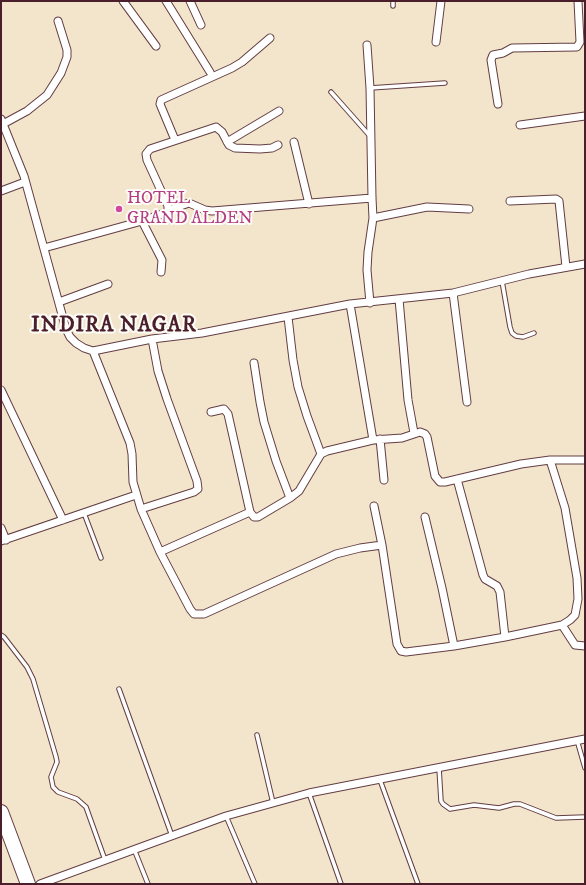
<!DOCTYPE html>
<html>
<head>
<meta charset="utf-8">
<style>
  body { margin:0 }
  #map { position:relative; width:586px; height:885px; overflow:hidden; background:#f2e5cb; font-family:"IM FELL DW Pica",serif }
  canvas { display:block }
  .frame { position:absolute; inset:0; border:2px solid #4a1f2b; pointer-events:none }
</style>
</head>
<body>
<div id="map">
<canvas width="586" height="885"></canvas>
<div class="frame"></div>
</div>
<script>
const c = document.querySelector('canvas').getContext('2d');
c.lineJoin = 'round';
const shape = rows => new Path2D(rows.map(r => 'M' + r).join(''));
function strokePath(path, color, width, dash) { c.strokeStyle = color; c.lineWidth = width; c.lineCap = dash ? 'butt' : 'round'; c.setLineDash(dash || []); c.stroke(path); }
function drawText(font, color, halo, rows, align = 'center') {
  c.font = font + ' "IM FELL DW Pica",serif'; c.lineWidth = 4; c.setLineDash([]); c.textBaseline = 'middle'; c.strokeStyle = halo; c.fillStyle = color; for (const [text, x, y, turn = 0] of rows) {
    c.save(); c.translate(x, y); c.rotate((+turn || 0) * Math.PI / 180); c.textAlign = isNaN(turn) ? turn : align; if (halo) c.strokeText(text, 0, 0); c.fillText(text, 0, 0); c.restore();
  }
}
const lane = shape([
  [393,6,393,1],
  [370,88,445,83],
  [331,92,370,136],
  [502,281,510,327,512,333,516,336,523,337,534,333],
  [84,513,101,558],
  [1,635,4,637,27,667,33,679,56,757,57,762,51,777,53,787,58,792,77,799,86,807,105,860],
  [119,689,172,836],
  [257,735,273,803],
  [577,740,585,768],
  [439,768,441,801,443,804,450,809,474,805,499,808,514,804,520,804,556,818,585,817],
  [380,780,418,884],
  [309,793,341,884],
  [226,816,255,884],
  [134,849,148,884]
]);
const street = shape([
  [123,1,156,46],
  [166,1,210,72],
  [190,1,201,25],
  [436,42,441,1],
  [367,45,370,88,372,198,373,218,368,252,367,270,370,303],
  [498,104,491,60,493,55,503,53,512,48,577,47,580,42,578,1],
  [1,119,24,176,66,329,70,337,76,343,84,348,93,351,152,339,202,333,350,304,453,293,529,274,585,264],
  [3,124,27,111,47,95,61,73,67,57,67,50,58,21],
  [520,125,585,116],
  [175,140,160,104,161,100,232,68,242,62,270,38],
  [227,142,279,111],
  [294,142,309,204],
  [1,191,25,182],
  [510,201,556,199,559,201,566,267],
  [169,210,189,203,205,210,212,211,372,198],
  [373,218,427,207,469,209],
  [142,221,162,260,161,272],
  [44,248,142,221,168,212,168,206,147,160,146,154,150,149,216,127,222,132,229,145,235,148,260,149,272,148,278,145],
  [453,293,467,402],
  [399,299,408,400,414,433],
  [59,302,108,284],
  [350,304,373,440],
  [288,317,293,360,298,387,307,416,321,454],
  [93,351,130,443,132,454,133,482,141,509,160,552,190,609,194,614,204,614,336,554,360,548,382,545],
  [254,363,260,402,264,422,276,461,290,498],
  [1,390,63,520],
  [211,412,224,409,228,414,250,512],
  [380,439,384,480],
  [457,479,483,575,485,579,497,586,500,592,505,637],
  [374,506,382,545,397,644,401,651,406,652,454,646,505,637,562,625,570,620,575,615,578,599,577,578,565,508,550,460],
  [141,509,194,492,198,489,197,481,167,399,158,371,152,339],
  [425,517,442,588,454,646],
  [1,528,6,540],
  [1,541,136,495],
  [160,552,250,512,254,517,258,517,290,498,299,491,321,454,327,451,373,440,402,438,420,432,425,434,427,437,435,476,440,482,445,482,521,464,550,460,585,460],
  [562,625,575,645,585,646],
  [40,884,226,816,309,793,585,739]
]);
const highway = shape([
  [1,812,28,884]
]);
const markers = [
  [119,209,4,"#d1479c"]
];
const hotelNames = [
  ["HOTEL",127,199],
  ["GRAND ALDEN",127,219]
];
const districtNames = [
  ["INDIRA NAGAR",114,327]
];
strokePath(lane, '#633d43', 5.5);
strokePath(street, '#633d43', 9);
strokePath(highway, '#633d43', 16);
strokePath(lane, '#fff', 3.5);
strokePath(street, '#fff', 7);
strokePath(highway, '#fff', 14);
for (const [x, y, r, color] of markers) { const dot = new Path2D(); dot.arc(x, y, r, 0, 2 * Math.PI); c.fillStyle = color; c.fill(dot); strokePath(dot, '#fdfcf7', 1.5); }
drawText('17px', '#b23c85', '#fdfcf7', hotelNames, 'left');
c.letterSpacing = '1px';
drawText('bold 21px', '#4a1f2b', '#fdfcf7', districtNames);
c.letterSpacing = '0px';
</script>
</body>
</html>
